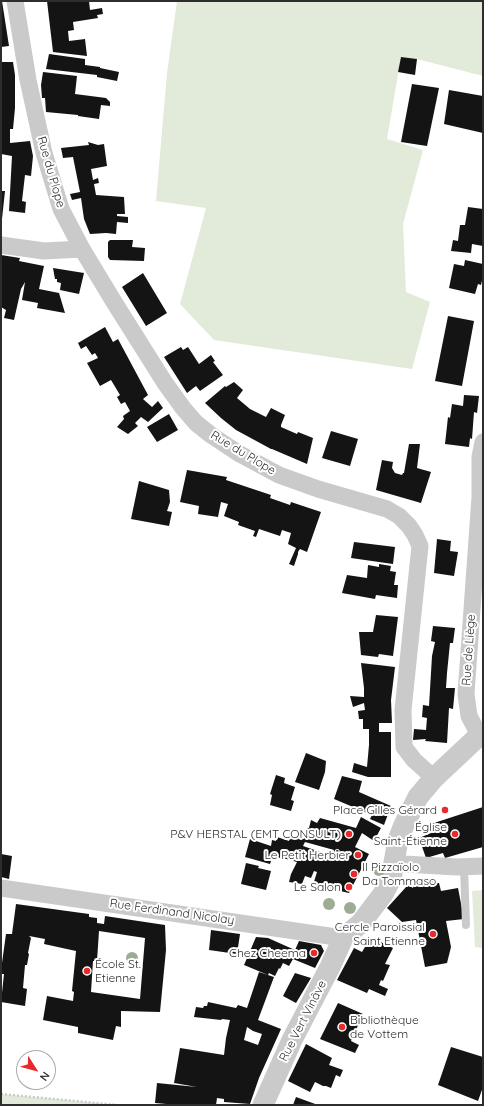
<!DOCTYPE html>
<html>
<head>
<meta charset="utf-8">
<style>
  body { margin:0 }
  #map { position:relative; width:484px; height:1106px; overflow:hidden; background:#fff; font-family:Quicksand,sans-serif }
  canvas { display:block }
  .frame { position:absolute; inset:0; border:2px solid #2d2d2d; pointer-events:none }
  .north { position:absolute; left:16px; top:1050px; width:40px; height:40px; box-sizing:border-box; background:#fff; border:1px solid #ababab; border-radius:50%; rotate:126deg; font-size:11px; font-weight:700; line-height:16px; text-align:center; color:#2d2d2d }
  .north::after { content:''; display:block; margin:auto; width:14px; height:18px; background:#e92a2c; clip-path:polygon(50% 0,100% 100%,50% 72%,0 100%) }
</style>
</head>
<body>
<div id="map">
<canvas width="484" height="1106"></canvas>
<div class="frame"></div>
<div class="north">N</div>
</div>
<script>
const c = document.querySelector('canvas').getContext('2d');
c.lineJoin = 'round';
function paint(path, color) { c.fillStyle = color; c.fill(path, 'evenodd'); }
const shape = rows => new Path2D(rows.map(r => 'M' + r).join(''));
function strokePath(path, color, width, dash) { c.strokeStyle = color; c.lineWidth = width; c.lineCap = dash ? 'butt' : 'round'; c.setLineDash(dash || []); c.stroke(path); }
function drawText(font, color, halo, rows, align = 'center') {
  c.font = font + ' Quicksand,sans-serif'; c.lineWidth = 4; c.setLineDash([]); c.textBaseline = 'middle'; c.strokeStyle = halo; c.fillStyle = color; for (const [text, x, y, turn = 0] of rows) {
    c.save(); c.translate(x, y); c.rotate((+turn || 0) * Math.PI / 180); c.textAlign = isNaN(turn) ? turn : align; if (halo) c.strokeText(text, 0, 0); c.fillText(text, 0, 0); c.restore();
  }
}
const green = shape([
  [177,1,483,1,483,76,417,59,401,57,387,139,423,150,403,224,406,292,430,302,412,369,214,340,180,304,206,208,156,201,167,73],
  [483,890,483,948,475,947,472,891],
  [1,1094,117,1105,1,1105]
]);
const building = shape([
  [1,1,2,1,9,46,1,47],
  [47,1,89,1,90,10,102,8,103,14,97,15,98,18,73,22,74,30,68,31,69,41,85,39,87,56,53,52],
  [49,54,85,59,85,65,100,67,100,68,119,72,117,81,97,77,97,75,46,69],
  [401,57,417,59,415,75,398,72],
  [1,62,13,62,15,75,15,108,13,129,10,129,10,143,30,141,33,156,31,176,25,175,22,201,26,202,25,213,9,211,12,156,1,154],
  [43,72,77,76,75,94,106,98,110,102,110,106,101,105,99,119,78,116,78,115,46,112,45,98,42,98,41,85],
  [412,84,439,88,427,146,401,142],
  [449,90,483,96,483,133,444,124],
  [88,142,98,145,104,144,107,166,91,169,93,180,98,178,99,183,94,184,96,195,124,197,125,214,117,214,117,216,128,217,128,223,117,222,116,234,106,233,90,234,84,219,81,198,72,200,70,194,80,192,73,157,63,158,61,148,89,145],
  [1,191,5,191,2,219,1,219],
  [468,207,483,209,483,246,472,244,471,253,451,251,453,240,458,241,460,225,465,225],
  [110,240,133,240,132,247,145,248,144,261,110,260,108,257,108,242],
  [1,255,20,258,19,261,44,266,39,289,59,293,65,313,37,308,38,303,22,300,25,282,21,289,14,320,4,318,6,310,1,307],
  [465,260,483,264,483,276,481,285,478,284,475,294,449,288,454,264,464,266],
  [53,268,84,273,79,294,60,290,61,283,57,282,57,279,55,279],
  [143,273,167,313,146,326,122,287],
  [448,316,474,321,462,386,435,381],
  [105,327,113,342,118,339,148,395,143,399,152,407,158,401,163,408,148,422,141,417,135,423,138,426,128,434,117,427,124,419,123,416,130,411,125,402,121,404,117,397,120,395,111,380,100,386,87,363,98,358,95,353,92,355,86,346,81,349,78,343],
  [181,347,183,350,188,347,199,364,211,355,215,361,213,362,223,375,200,391,196,386,187,393,164,357],
  [234,382,243,390,237,398,250,409,266,417,271,408,285,415,281,425,281,427,297,434,298,432,313,438,307,464,272,449,271,449,236,430,221,418,205,403,225,386,226,387],
  [464,395,479,396,477,413,474,412,472,439,470,438,469,447,445,444,448,417,450,418,452,404,463,406],
  [169,414,178,430,157,442,147,427],
  [331,431,358,439,350,466,322,458],
  [409,444,420,444,417,468,431,472,421,503,376,490,382,460,393,462,392,468,395,473,402,475,403,473,404,473],
  [187,470,227,477,226,480,271,495,270,498,290,505,291,502,321,512,307,552,300,549,298,552,298,554,294,566,289,564,296,548,288,544,291,533,282,530,280,536,259,529,256,537,253,536,255,531,238,525,239,522,224,516,228,504,221,502,218,517,198,514,199,506,180,502],
  [139,481,169,490,170,502,167,511,172,512,169,526,131,519],
  [437,539,451,541,450,551,458,552,454,576,434,573],
  [354,542,395,547,393,564,351,558],
  [379,564,391,566,390,571,396,572,394,585,398,585,397,598,376,595,375,599,342,593,347,575,367,578,368,565,379,567],
  [376,615,398,617,393,656,379,654,378,657,361,655,359,632,373,632],
  [433,626,455,628,453,643,450,643,447,673,446,688,455,688,453,709,449,708,447,743,425,741,426,739,413,740,414,729,426,730,427,718,422,717,423,705,429,706,432,656,435,642,431,641],
  [361,663,395,667,391,700,392,723,379,723,379,732,391,732,391,777,368,777,352,772,354,763,367,767,369,745,369,729,363,729,363,719,359,719,358,711,365,710,364,703,353,707,350,696,364,697,364,688],
  [306,753,326,761,325,772,319,790,295,782],
  [276,775,285,778,284,783,295,787,291,800,294,801,291,811,270,805,272,795,270,794],
  [342,776,362,781,359,792,391,806,384,825,370,819,372,815,334,799],
  [483,807,483,847,445,858,443,853,426,858,419,838,436,831,434,823],
  [361,817,381,828,374,841,362,833,355,847,369,854,349,893,313,885,317,872,314,871,311,878,305,876,302,884,289,882,291,874,297,862,283,858,284,855,281,855,280,858,273,855,270,864,245,857,250,839,271,846,272,840,276,841,277,837,289,841,290,835,304,839,307,828,309,828,311,820,317,823,320,818,356,828],
  [305,842,334,850,332,856,303,846],
  [1,854,12,856,9,879,1,877],
  [246,863,259,866,258,868,271,871,266,890,241,884],
  [433,879,435,883,439,883,441,891,458,888,464,919,446,921,451,947,447,963,425,967,416,920,402,922,387,908,407,886,410,886,413,888,415,882],
  [16,904,89,914,89,917,97,918,97,923,104,924,105,916,165,925,166,950,160,1012,121,1011,121,1027,116,1026,113,1040,78,1033,78,1027,43,1020,47,996,73,1001,74,992,72,991,76,951,44,944,45,939,29,936,31,938,28,953,29,954,27,965,25,965,23,988,27,989,25,1006,1,1002,4,974,1,974,1,970,6,934,12,934],
  [99,931,145,938,140,999,91,992,93,961,97,961],
  [211,930,240,934,237,954,209,950],
  [256,937,268,938,295,950,299,941,321,945,324,951,315,968,293,959,289,966,283,963,280,969,279,968,275,976,269,973,268,975,244,965],
  [372,938,393,948,385,964,390,965,383,981,381,980,379,985,388,989,385,996,369,989,367,993,337,980,354,948,362,952,365,947,367,947],
  [259,972,274,977,258,1020,281,1029,259,1078,250,1104,224,1102,224,1099,217,1098,216,1105,178,1105,155,1103,157,1083,197,1087,174,1083,180,1048,224,1055,226,1038,230,1020,222,1019,221,1020,194,1017,196,1007,203,1008,204,1006,207,1006,208,1002,236,1008,238,1005,247,1008],
  [247,1027,253,1031,262,1034,258,1045,244,1040],
  [295,973,311,978,296,1003,283,996],
  [338,1003,363,1014,351,1041,359,1045,355,1053,320,1039],
  [306,1044,332,1058,329,1065,343,1070,340,1077,336,1075,331,1088,326,1086,323,1086,315,1082,310,1092,288,1081],
  [451,1047,483,1057,483,1087,478,1101,438,1085],
  [296,1097,318,1105,293,1105]
]);
const path = shape([
  [1,1094,117,1105]
]);
const service = shape([
  [464,867,466,925]
]);
const minor = shape([
  [15,1,28,80,44,153,61,209,82,249,114,302,165,383,183,408,196,423,211,435,238,453,279,475,318,489,387,509,399,516,409,526,415,535,420,546,403,710,404,747,414,760,434,778],
  [1,245,44,251,82,249],
  [479,735,469,716,466,694,480,497,480,457,483,442],
  [395,860,404,864,457,867,483,866],
  [1,888,343,938]
]);
const tertiary = shape([
  [263,1105,292,1040,330,967,343,938,361,923,383,894,391,879,398,840,404,825,418,797,434,778,483,732]
]);
const trees = [
  [379,870],
  [329,904],
  [350,908],
  [132,958]
];
const markers = [
  [445,810,4,"#e92a2c"],
  [349,834,4,"#e92a2c"],
  [455,834,4,"#e92a2c"],
  [358,855,4,"#e92a2c"],
  [354,874,4,"#e92a2c"],
  [349,887,4,"#e92a2c"],
  [433,934,4,"#e92a2c"],
  [314,953,4,"#e92a2c"],
  [87,971,4,"#e92a2c"],
  [342,1027,4,"#e92a2c"]
];
const streetNames = [
  ["Rue du Plope",51,172,74],
  ["Rue du Plope",243,453,31],
  ["Rue de Liège",469,650,-86],
  ["Rue Ferdinand Nicolay",172,912,8],
  ["Rue Vert Vinâve",303,1021,-63]
];
const poiNames = [
  ["Place Gilles Gérard",437,810],
  ["Église",447,827],
  ["Saint-Étienne",447,841],
  ["P&V HERSTAL (EMT CONSULT)",341,834],
  ["Le Petit Herbier",350,855],
  ["Il Pizzaïolo",362,867,"left"],
  ["Da Tommaso",362,881,"left"],
  ["Le Salon",341,887],
  ["Cercle Paroissial",425,927],
  ["Saint Etienne",425,941],
  ["Chez Cheema",306,953],
  ["École St.",95,964,"left"],
  ["Etienne",95,978,"left"],
  ["Bibliothèque",350,1020,"left"],
  ["de Vottem",350,1034,"left"]
];
paint(green, '#e2ebda');
paint(building, '#141414');
strokePath(path, '#cacaca', 2.5, [2, 2]);
strokePath(service, '#cacaca', 8);
strokePath(minor, '#cacaca', 17);
strokePath(tertiary, '#cacaca', 21);
c.fillStyle = '#9dad93';
for (const [x, y] of trees) { c.beginPath(); c.arc(x, y, 6, 0, 2 * Math.PI); c.fill(); }
for (const [x, y, r, color] of markers) { const dot = new Path2D(); dot.arc(x, y, r, 0, 2 * Math.PI); c.fillStyle = color; c.fill(dot); strokePath(dot, '#fff', 1.5); }
drawText('12px', '#2d2d2d', '#fff', streetNames);
drawText('12px', '#2d2d2d', '#fff', poiNames, 'right');
</script>
</body>
</html>
